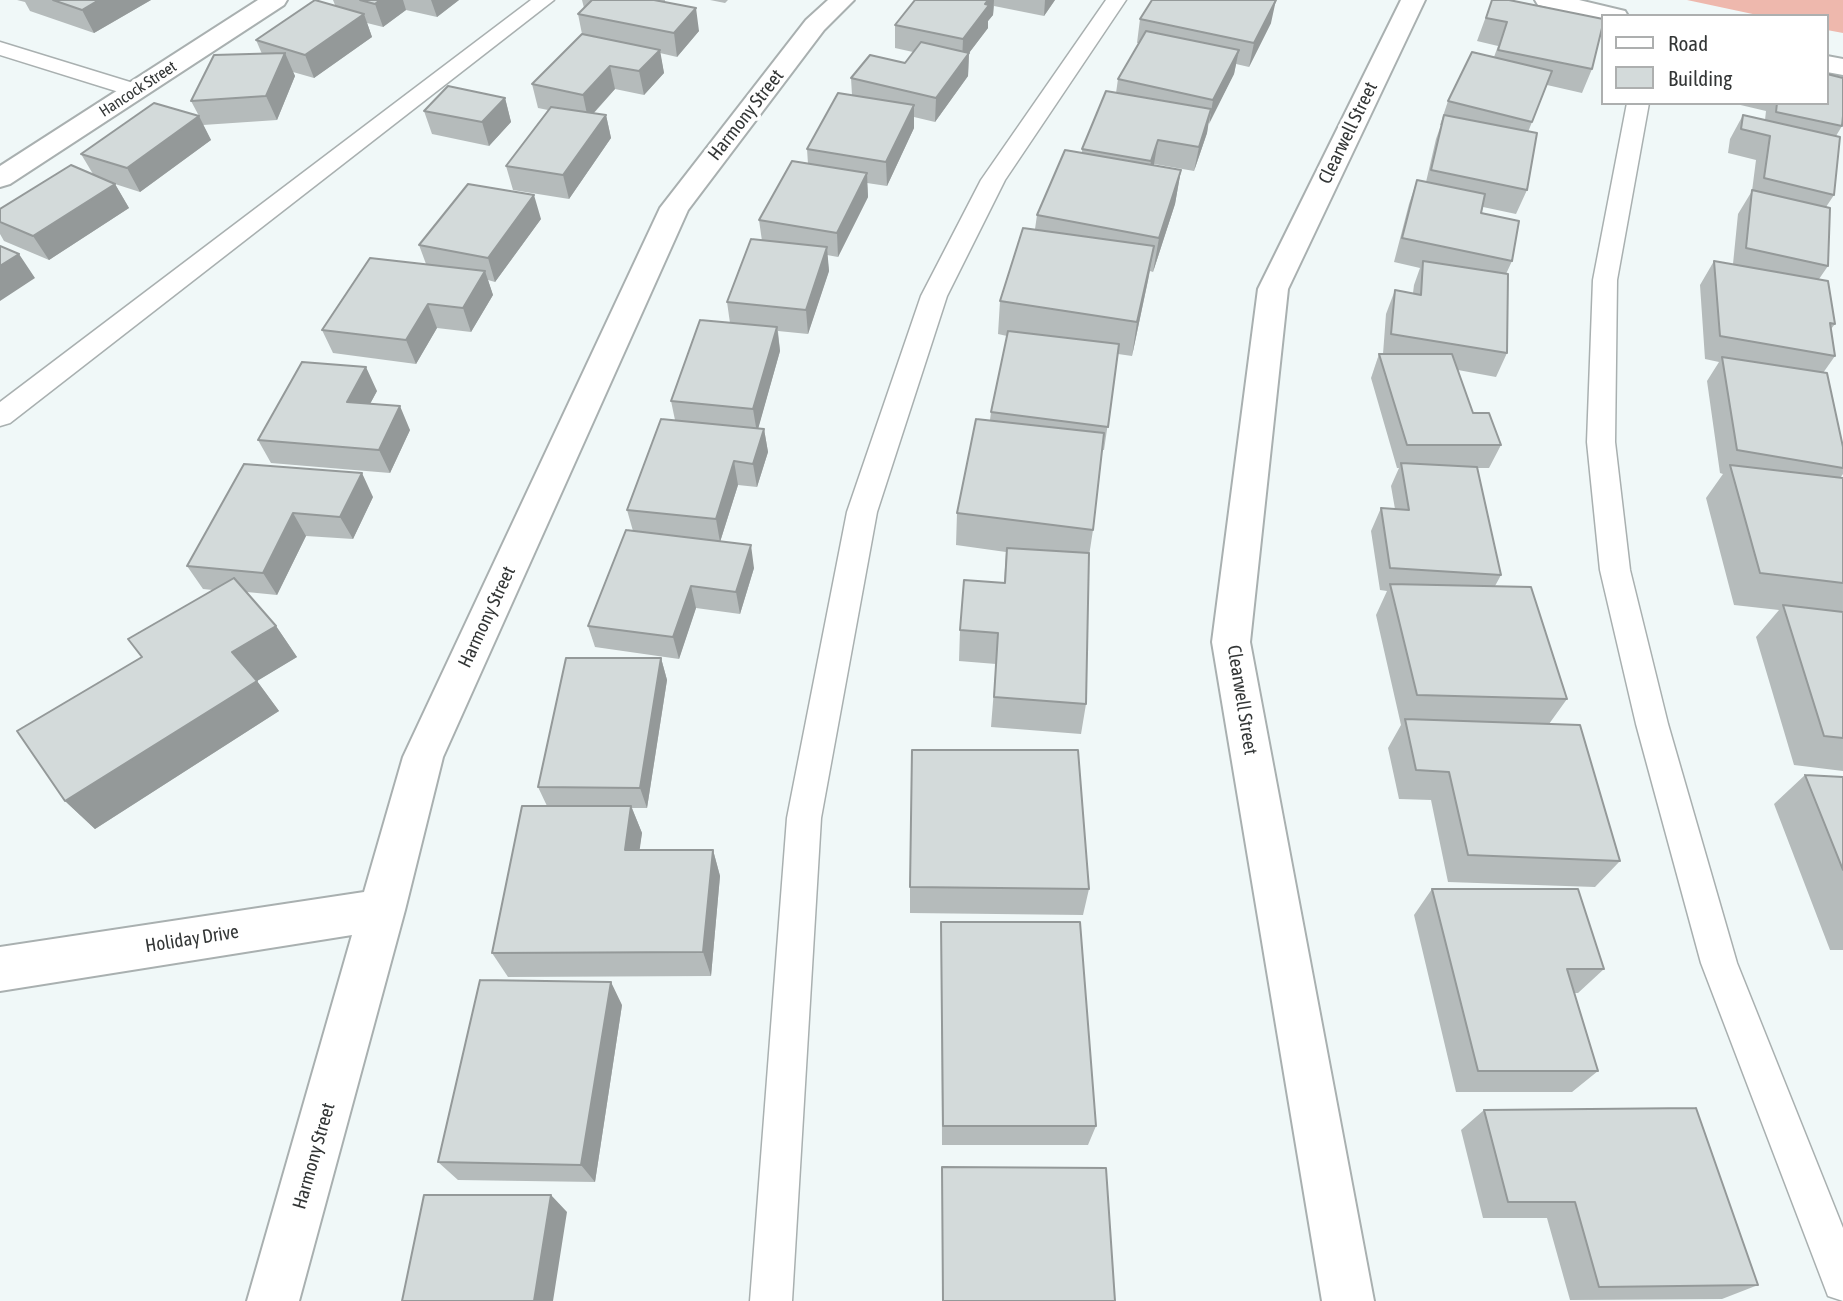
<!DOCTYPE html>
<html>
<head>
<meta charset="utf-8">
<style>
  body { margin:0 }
  #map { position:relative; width:1843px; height:1301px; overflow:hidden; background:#f0f8f8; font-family:"Asap Condensed",sans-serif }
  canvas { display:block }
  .legend { position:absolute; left:1601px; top:14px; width:228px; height:91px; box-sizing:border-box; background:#fff; border:2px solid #adafaf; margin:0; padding:9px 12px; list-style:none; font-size:21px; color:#333636 }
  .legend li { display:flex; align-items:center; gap:14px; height:35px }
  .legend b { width:35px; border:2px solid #adafaf }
</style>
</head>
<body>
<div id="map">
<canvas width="1843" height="1301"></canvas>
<ul class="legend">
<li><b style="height:9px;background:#fff"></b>Road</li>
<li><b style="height:19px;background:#d3dada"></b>Building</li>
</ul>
</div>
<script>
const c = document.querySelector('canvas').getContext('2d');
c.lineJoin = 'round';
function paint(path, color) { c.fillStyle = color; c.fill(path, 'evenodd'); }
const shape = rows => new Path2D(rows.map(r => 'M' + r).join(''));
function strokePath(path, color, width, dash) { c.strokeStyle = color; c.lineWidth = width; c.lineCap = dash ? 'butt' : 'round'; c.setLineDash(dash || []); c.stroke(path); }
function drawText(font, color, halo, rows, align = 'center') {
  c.font = font + ' "Asap Condensed",sans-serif'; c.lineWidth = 7; c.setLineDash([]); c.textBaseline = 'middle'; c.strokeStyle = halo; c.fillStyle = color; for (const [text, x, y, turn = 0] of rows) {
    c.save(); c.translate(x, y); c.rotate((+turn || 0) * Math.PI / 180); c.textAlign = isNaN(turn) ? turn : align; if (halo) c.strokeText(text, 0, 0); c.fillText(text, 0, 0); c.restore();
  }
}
const green = shape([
  [1687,0,1843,0,1843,33,1827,30,1827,16,1762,16]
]);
const service = shape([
  [531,0,554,0,10,423,0,426,0,402,531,0],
  [1106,0,1126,0,1005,180,947,296,877,512,821,818,792,1301,750,1301,787,818,847,512,921,296,981,180,1106,0],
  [0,42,143,86,146,91,143,96,135,97,0,55,0,42],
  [1627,103,1649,103,1617,280,1615,442,1630,570,1668,724,1737,963,1843,1228,1843,1301,1828,1296,1701,963,1636,724,1600,570,1587,442,1593,280,1627,103]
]);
const minor = shape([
  [828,0,854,0,824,30,688,210,443,757,405,910,299,1301,247,1301,352,935,0,991,0,947,364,892,403,757,660,208,806,20,828,0],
  [1401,0,1425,0,1288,289,1250,642,1374,1301,1322,1301,1212,642,1258,289,1401,0]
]);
const tertiary = shape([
  [258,0,287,0,284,5,10,184,0,187,0,166,258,0],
  [1535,0,1579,0,1625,11,1628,16,1603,16,1603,20,1538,5,1535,0],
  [1827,56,1843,59,1843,75,1827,72,1827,56]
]);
const wall = shape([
  [17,0,151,0,94,33,30,11,25,2],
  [333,0,459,0,437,17,406,10,383,27,367,23,372,37,314,78,293,72,295,76,277,120,203,125,211,140,140,192,115,184,129,208,49,260,4,241,0,234,0,209,93,174,81,154,199,116,191,101,262,54,256,40,335,5],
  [582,0,665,0,665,2,699,31,677,57,660,53,664,73,644,95,615,89,594,113,606,115,611,138,569,199,513,190,506,166,548,110,538,108,532,84,582,34,578,14,584,8],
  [710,0,728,0,725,3],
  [915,0,1055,0,1044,16,994,6,993,15,988,21,988,28,969,53,968,76,935,122,914,117,914,128,887,186,867,183,868,197,838,257,827,255,829,271,808,334,778,331,780,351,758,428,764,429,768,452,757,487,738,485,720,542,754,568,740,614,696,608,679,659,595,647,588,626,633,531,627,510,675,420,671,401,730,323,727,302,762,241,759,220,808,164,807,149,852,95,851,78,905,63,913,52,895,48,895,25],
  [1492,0,1592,69,1582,93,1547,85,1528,132,1527,190,1516,214,1483,207,1481,213,1512,261,1506,274,1507,353,1496,377,1458,370,1473,413,1501,445,1489,468,1477,468,1501,575,1495,586,1567,699,1549,724,1620,861,1595,887,1448,882,1431,800,1399,799,1388,748,1401,725,1376,615,1387,591,1380,590,1371,531,1381,508,1395,509,1391,486,1399,468,1397,468,1371,378,1379,354,1383,354,1386,314,1395,290,1413,293,1414,285,1420,268,1394,262,1409,204,1417,180,1426,182,1436,139,1441,125,1440,125,1448,101,1494,57,1498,46,1477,41],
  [1140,19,1271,23,1249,67,1236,64,1234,74,1208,124,1207,133,1194,171,1154,164,1154,165,1181,170,1175,204,1153,272,1150,271,1132,356,1118,354,1104,450,1102,450,1093,530,1089,556,1086,704,1081,734,991,727,996,664,959,661,960,630,1004,582,1006,552,956,545,957,513,990,420,991,412,1007,336,998,334,1000,301,1035,229,1037,215,1082,152,1082,149,1116,93,1118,79,1139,43,1137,43],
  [505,98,511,122,489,146,432,134,424,111],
  [1732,103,1827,103,1842,126,1836,136,1834,195,1826,207,1828,266,1819,279,1835,324,1831,329,1835,356,1823,373,1843,447,1843,474,1840,478,1843,478,1843,771,1794,765,1756,637,1779,610,1734,605,1706,498,1723,474,1720,473,1707,381,1719,362,1705,359,1700,285,1714,261,1733,264,1738,214,1752,191,1756,160,1728,153,1730,139,1743,115,1765,120,1766,111],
  [541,219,495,282,488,280,493,295,471,332,437,328,416,364,333,353,322,330,426,264,419,245],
  [377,391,370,404,410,430,390,473,271,463,258,440],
  [244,464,373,497,353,539,306,536,277,595,247,592,276,626,297,657,257,681,279,711,95,829,65,801,142,657,213,590,203,589,187,566],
  [661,658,667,680,647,808,632,808,642,833,639,850,713,850,720,876,711,976,508,977,492,953,547,806,538,787],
  [1805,775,1843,777,1843,950,1830,950,1774,804],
  [910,887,1089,889,1083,915,910,913],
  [1432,889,1604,969,1578,993,1574,993,1598,1071,1572,1092,1456,1092,1414,915],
  [941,922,1096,1126,1088,1145,942,1145],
  [622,1005,595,1182,458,1180,438,1162],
  [1484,1110,1758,1285,1722,1299,1570,1300,1547,1218,1483,1218,1461,1130],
  [942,1167,1115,1301,942,1301]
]);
const shadedWall = shape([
  [99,0,151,0,94,33,82,10],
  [380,0,403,0,406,10,383,27,375,4],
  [431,0,459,0,437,17],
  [988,0,994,0,993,15,988,21,988,28,969,53,968,76,935,122,936,98,962,62,963,39],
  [1045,0,1055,0,1044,16],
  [1276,0,1271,23,1249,67,1254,43],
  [696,8,699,31,677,57,674,33],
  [364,14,372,37,314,78,305,55],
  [660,50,664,73,644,95,639,71],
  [1239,50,1234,74,1209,124,1213,100],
  [285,53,295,76,277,120,266,96],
  [610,66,615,89,588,119,583,95],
  [505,98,511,122,489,146,482,122],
  [914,105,914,128,887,186,886,162],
  [1211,109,1207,133,1194,171,1199,147],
  [606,115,611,138,569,199,563,175],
  [199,116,211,140,140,192,127,168],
  [1158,140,1154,164,1147,185,1151,161],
  [1181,170,1175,204,1153,272,1159,238],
  [867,173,868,197,838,257,837,233],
  [115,184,129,208,49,260,33,236],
  [534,195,541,219,495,282,488,258],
  [1154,246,1148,280,1132,356,1137,322],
  [827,247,829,271,808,334,806,310],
  [19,254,35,278,0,301,0,266],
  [485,271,493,295,471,332,463,308],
  [428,304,437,328,416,364,406,340],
  [777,327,780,351,757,433,753,409],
  [366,367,377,391,358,426,347,402],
  [400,406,410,430,390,473,379,450],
  [764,429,768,452,757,487,753,464],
  [734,461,738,485,720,542,716,519],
  [362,473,373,497,353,539,340,517],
  [293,513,306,536,277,595,263,573],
  [751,545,754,568,740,614,736,592],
  [691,586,696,608,679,659,673,637],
  [276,626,297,657,257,681,279,711,95,829,65,801,232,652],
  [661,658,667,680,647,808,640,788],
  [631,806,642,833,636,876,625,850],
  [713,850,720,876,711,976,703,952],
  [611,982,622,1005,595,1182,581,1165],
  [551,1195,567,1212,553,1301,534,1301]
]);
const building = shape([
  [53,0,99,0,82,10,53,0],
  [315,0,364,14,305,55,256,40,315,0],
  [360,0,380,0,375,4,360,0],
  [592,0,654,0,696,8,674,33,578,14,592,0],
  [915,0,988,0,985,4,989,5,963,39,895,25,915,0],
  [1152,0,1276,0,1254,43,1140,19,1152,0],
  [1492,0,1509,0,1603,19,1603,24,1592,69,1498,50,1507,22,1486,18,1492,0],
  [1146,31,1239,50,1213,100,1118,79,1146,31],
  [582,34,660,50,639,71,610,66,583,95,532,84,582,34],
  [921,42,969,53,936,98,851,78,870,55,905,63,921,42],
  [1472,52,1552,71,1532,122,1448,101,1472,52],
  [285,53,266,96,191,101,214,55,285,53],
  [1827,74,1843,78,1843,116,1842,126,1776,112,1777,103,1827,103,1827,74],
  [448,86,505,98,482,122,424,111,448,86],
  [1106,91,1211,109,1199,147,1158,140,1151,161,1082,149,1106,91],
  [838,93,914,105,886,162,807,149,838,93],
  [154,103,199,116,127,168,81,154,154,103],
  [551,107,606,115,563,175,506,166,551,107],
  [1444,115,1537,133,1527,190,1431,170,1444,115],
  [1743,115,1840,137,1834,195,1764,178,1770,136,1741,129,1743,115],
  [1065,150,1181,170,1159,238,1037,215,1065,150],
  [792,161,867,173,837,233,759,220,792,161],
  [71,165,115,184,33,236,0,222,0,209,71,165],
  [1417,180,1485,194,1481,213,1519,221,1512,261,1402,238,1417,180],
  [468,184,534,195,488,258,419,245,468,184],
  [1752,190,1830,208,1828,266,1746,248,1752,190],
  [1023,228,1154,246,1137,322,1000,301,1023,228],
  [751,239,827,247,806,310,727,302,751,239],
  [0,246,19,254,0,266,0,246],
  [370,258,485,271,463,308,428,304,406,340,322,330,370,258],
  [1423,261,1508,274,1507,353,1391,334,1395,290,1421,295,1423,261],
  [1714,261,1828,281,1835,324,1830,323,1835,356,1720,336,1714,261],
  [700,320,777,327,753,409,671,401,700,320],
  [1008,331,1119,344,1108,427,991,412,1008,331],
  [1379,354,1452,354,1473,413,1489,413,1501,445,1407,445,1379,354],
  [1722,357,1827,373,1843,447,1843,468,1737,450,1722,357],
  [302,362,366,367,347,402,400,406,379,450,258,440,302,362],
  [661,419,764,429,753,464,734,461,716,519,627,510,661,419],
  [976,419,1104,433,1093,530,957,513,976,419],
  [1401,463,1477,467,1501,575,1390,568,1381,508,1409,510,1401,463],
  [244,464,362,473,340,517,293,513,263,573,187,566,244,464],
  [1730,465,1843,478,1843,583,1760,573,1730,465],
  [626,530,751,545,736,592,691,586,673,637,588,626,626,530],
  [1007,548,1089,553,1086,704,994,697,998,633,960,630,964,580,1005,583,1007,548],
  [234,578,276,626,232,652,257,681,65,801,17,731,142,657,128,639,234,578],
  [1390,584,1531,587,1567,699,1417,695,1390,584],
  [1783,605,1843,612,1843,738,1824,736,1783,605],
  [566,658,661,658,640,788,538,787,566,658],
  [1405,719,1580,725,1620,861,1468,855,1449,772,1416,770,1405,719],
  [912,750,1078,750,1089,889,910,887,912,750],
  [1805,775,1843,777,1843,870,1805,775],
  [522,806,631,806,625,850,713,850,703,952,492,953,522,806],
  [1432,889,1578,889,1604,969,1567,969,1598,1071,1478,1071,1432,889],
  [941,922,1080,922,1096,1126,943,1126,941,922],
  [480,980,611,982,581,1165,438,1162,480,980],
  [1696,1108,1758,1285,1599,1287,1575,1202,1508,1202,1484,1110,1696,1108],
  [942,1167,1106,1168,1115,1301,943,1301,942,1167],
  [424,1195,551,1195,534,1301,402,1301,424,1195]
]);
const farStreetnames = [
  ["Hancock Street",138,89,-33]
];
const streetNames = [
  ["Harmony Street",746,115,-52],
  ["Clearwell Street",1348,133,-64],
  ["Harmony Street",487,617,-65],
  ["Clearwell Street",1242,700,81],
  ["Holiday Drive",192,939,-9],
  ["Harmony Street",314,1156,-74]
];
paint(green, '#eeb8ad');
strokePath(service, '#a9b0b0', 3);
strokePath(minor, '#a9b0b0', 4);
strokePath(tertiary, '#a9b0b0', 4);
paint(service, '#fff');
paint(minor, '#fff');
paint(tertiary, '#fff');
paint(wall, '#b5bbbb');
paint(shadedWall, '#949999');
paint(building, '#d3dada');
strokePath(building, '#949999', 2);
drawText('16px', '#333636', '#fff', farStreetnames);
drawText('19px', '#333636', '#fff', streetNames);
</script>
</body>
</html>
